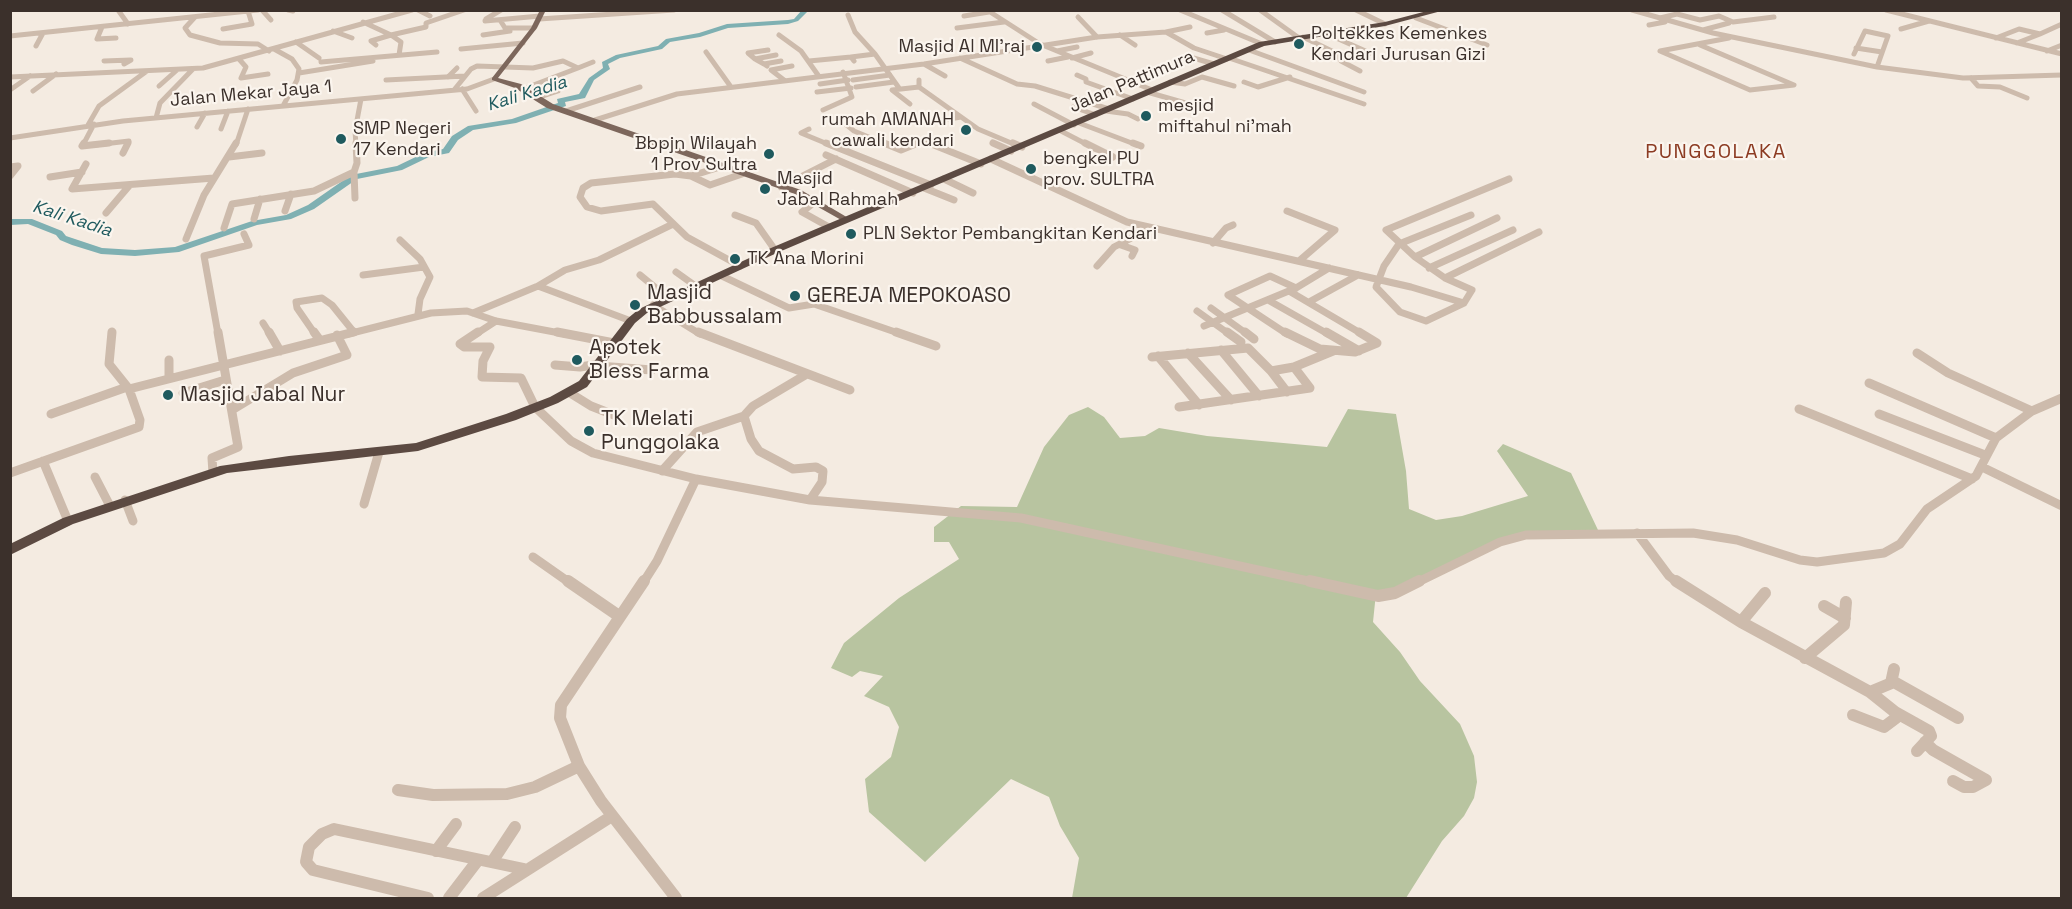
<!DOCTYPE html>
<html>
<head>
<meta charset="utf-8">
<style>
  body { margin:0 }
  #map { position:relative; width:2072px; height:909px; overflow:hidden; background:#f4ebe1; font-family:"Space Grotesk",sans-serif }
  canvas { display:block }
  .frame { position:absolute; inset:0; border:12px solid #3b302b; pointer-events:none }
</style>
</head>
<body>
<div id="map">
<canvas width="2072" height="909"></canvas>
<div class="frame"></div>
</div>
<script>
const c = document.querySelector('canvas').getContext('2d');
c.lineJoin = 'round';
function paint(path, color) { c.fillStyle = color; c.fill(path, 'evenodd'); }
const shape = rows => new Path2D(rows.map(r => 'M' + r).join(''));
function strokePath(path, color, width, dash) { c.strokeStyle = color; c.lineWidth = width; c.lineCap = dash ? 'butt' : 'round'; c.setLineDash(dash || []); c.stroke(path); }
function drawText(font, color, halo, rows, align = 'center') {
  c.font = font + ' "Space Grotesk",sans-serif'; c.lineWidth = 4.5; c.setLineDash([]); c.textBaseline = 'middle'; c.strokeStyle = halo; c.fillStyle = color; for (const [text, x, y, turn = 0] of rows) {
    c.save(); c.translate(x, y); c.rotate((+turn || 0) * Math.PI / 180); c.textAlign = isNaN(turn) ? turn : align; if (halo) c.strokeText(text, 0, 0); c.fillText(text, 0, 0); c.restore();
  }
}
const green = shape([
  [1088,407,1104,417,1120,438,1145,436,1159,428,1207,436,1327,447,1348,409,1396,414,1406,471,1409,509,1436,520,1462,516,1528,496,1497,451,1503,444,1571,473,1598,530,1525,533,1406,585,1376,593,1373,622,1400,652,1420,681,1460,724,1474,756,1477,782,1474,798,1464,816,1442,841,1406,898,1072,898,1079,858,1060,826,1049,797,1011,779,925,862,869,812,865,779,891,757,899,727,889,707,864,696,883,676,860,671,852,677,831,668,844,643,899,598,959,559,949,542,934,542,934,527,961,506,1017,507,1044,447,1069,415]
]);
const river = shape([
  [802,10,809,10,798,21,788,24,728,28,700,37,670,42,662,49,620,58,608,64,610,69,594,80,585,98,565,102,566,106,516,123,473,130,458,140,449,153,429,157,402,170,357,179,314,209,291,219,257,225,179,252,135,256,101,254,72,245,60,240,56,235,28,224,10,225,10,219,32,219,62,231,66,236,102,248,135,250,175,247,252,221,286,215,308,205,351,175,397,166,424,153,443,149,452,136,468,126,512,119,558,103,557,99,579,94,589,78,603,68,602,62,616,55,658,46,666,39,699,33,727,24,788,20,794,19,802,10]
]);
const minorFar3 = shape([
  [118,10,128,24],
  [262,10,271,20],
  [288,10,293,11],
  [418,10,430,16],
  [987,10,1040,44,1152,90],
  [1180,10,1262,44],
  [1222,10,1275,42],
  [1260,10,1299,38],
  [1356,10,1385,24],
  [1632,10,1713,33,1877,67,1963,78,2062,75],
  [1886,10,2062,54],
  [848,15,855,32,875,54],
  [964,16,989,12],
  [195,17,185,28,190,35,220,43,258,44,269,51],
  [1078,17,1097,37],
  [1416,18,1487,45],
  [1660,18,1677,14,1700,20,1719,16,1733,22,1774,17],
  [486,19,501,10],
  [539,19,674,10],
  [500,20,505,28,534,28],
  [485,21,540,16],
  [363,22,391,35,371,41,376,45],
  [1649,25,1665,22],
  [102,27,97,39,116,38],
  [957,28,1004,22],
  [223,29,252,24,248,11],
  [1901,29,1929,21],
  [1703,30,1729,23],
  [333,31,352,38],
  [1166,32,1190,27],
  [1207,33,1224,30],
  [1325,33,1370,53,1365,56],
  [2040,34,2062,24],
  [391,35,426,27,426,23,464,10],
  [391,35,401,42,399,55],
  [483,35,510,31],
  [779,35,801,51,818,75],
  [1120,35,1135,45],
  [10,36,258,10],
  [1303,37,1336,53,1341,61,1360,71],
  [1996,38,2019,29,2040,34,2017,43],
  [296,42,319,58],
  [1700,45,1794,85,1750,90,1660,51,1729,38],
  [36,46,43,33],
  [1856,48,1882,52],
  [274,49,292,59,299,69,297,80,283,106],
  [461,49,523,43],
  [1249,50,1364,92],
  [1057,51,1077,47],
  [2047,51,2062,45],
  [706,52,731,87],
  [1854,54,1865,31,1888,36,1877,67],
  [851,57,875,54,899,88],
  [1190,57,1214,64],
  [960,58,1017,84,1035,86,1109,109],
  [1072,58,1091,53],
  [1229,58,1364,104],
  [239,59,246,67,241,78,268,74],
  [755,59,748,53,768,50],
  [104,61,131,60,124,64],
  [809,61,851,57,854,61],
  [1048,61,1068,57],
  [321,62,437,52],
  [764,64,755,59,776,55],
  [924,64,945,76],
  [767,66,764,64,781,61],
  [578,68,593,62],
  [299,73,373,61],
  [1077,75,1086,79,1086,82,1133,99],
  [10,77,203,68,412,10],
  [448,77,457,68],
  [1971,78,1978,86,2000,87,2027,98],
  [386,80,465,76],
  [784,80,771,70,792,66],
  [853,80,890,75],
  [919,80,919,87,978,129,1016,145],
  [1170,82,1185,84,1202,77,1234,86],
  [1244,82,1258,87,1290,77],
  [820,84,848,80],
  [159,86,177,70],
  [856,87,894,82],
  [462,89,476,111],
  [10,90,30,76],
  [454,90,471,69,477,66,533,68,563,61,578,68,523,89],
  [33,91,56,74],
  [817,92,851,88],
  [1147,92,1203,108],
  [537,98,558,91],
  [910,104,892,90,919,87],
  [1034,104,1074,125],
  [1073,107,1096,115],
  [823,110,852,97,843,72],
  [566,111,640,87],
  [1106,111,1128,114,1138,119],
  [156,118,160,103,193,69],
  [595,120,677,94,924,64,1097,37,1166,32,1194,48,1227,59],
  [943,120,961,117],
  [843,122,854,131,888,145],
  [1079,123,1137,145],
  [88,125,99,106,147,71],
  [197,127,205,113],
  [221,129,228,111],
  [809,129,801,133,830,145],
  [1061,131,1088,145],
  [10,138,123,121,467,89,494,79],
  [993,143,997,145],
  [83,145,94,124],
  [95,145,129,141,127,145],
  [236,145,248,109],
  [356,145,355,131,361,99],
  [915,145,924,141,933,145]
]);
const minorFar2 = shape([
  [84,143,82,146,109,143],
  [826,143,931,185],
  [884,143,901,150,918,143],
  [929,143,981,164],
  [993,143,1011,151],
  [1013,143,1022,147],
  [1085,143,1113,157],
  [1133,143,1141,146],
  [123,153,128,143],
  [826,155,913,193],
  [229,157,262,153],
  [991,159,1127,222,1411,287,1464,303],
  [86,164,72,189,214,178],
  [723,166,691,176,675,174,591,183,583,188,580,197,587,207,601,211,653,204,687,237,740,266],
  [10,167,18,166,10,176],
  [354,172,355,198],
  [691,176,710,185,742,174],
  [50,177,82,172],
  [944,179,973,193],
  [781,187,836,159],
  [924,188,954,200],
  [816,201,802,212,829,227],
  [285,211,291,194],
  [1287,211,1335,230,1299,261],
  [106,213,129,186],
  [735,215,756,223,775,250],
  [1497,218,1415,257,1386,230,1509,179],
  [254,219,260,199],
  [224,228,232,204,314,191,354,172,357,163,356,143],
  [186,239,204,195,236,143],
  [400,240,420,259,430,277,420,299,418,314],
  [1213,243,1226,228,1233,225],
  [1121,245,1135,250,1132,256],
  [1415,257,1445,278,1472,290,1464,303,1426,321,1400,312,1376,287,1384,266,1399,244,1471,215],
  [1097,266,1114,247,1149,229],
  [1429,268,1513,230],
  [676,272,697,287],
  [363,275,424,267],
  [640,275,668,298],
  [722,276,789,308,814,304,901,334],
  [1445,278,1539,232],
  [538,286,631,321],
  [1289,291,1362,334],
  [1228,295,1287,334],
  [1228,295,1270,276,1296,288],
  [1268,300,1328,334],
  [1309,302,1358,275],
  [653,305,700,334],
  [1211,308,1247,334],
  [1197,311,1229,334],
  [473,313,538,286,565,270,599,260,673,224],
  [263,323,270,334],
  [1204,326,1296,288,1329,268],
  [218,334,204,256,249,245,244,234],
  [315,334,297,308,296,302,322,298,332,305,353,331],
  [348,334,431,313,467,311,496,321,565,334],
  [476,334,496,321]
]);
const minorFar1 = shape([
  [269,332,280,351],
  [314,332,319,339],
  [478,332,460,344,464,347,490,347,483,361,482,377,521,378,535,407,571,441,593,453,696,479,810,500,1021,518,1317,583],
  [557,332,614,343],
  [698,332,850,390],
  [896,332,936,346],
  [1227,332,1241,342],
  [1245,332,1254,339],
  [1285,332,1320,349,1355,352,1377,343,1359,332],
  [1326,332,1359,351],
  [1221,350,1259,396],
  [1188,353,1231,400],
  [1917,353,1948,373,2032,411],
  [1158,356,1199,405],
  [1152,357,1248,348,1271,371,1294,367],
  [169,360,169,378],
  [555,365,580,367,600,364],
  [598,366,652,370],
  [1271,371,1287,392],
  [1869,383,1996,438],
  [129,389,354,332],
  [183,393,225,380],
  [570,393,591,406,614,415],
  [1179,407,1310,388,1294,367,1333,351],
  [1799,409,1972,479],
  [232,410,293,373,347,355,337,335],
  [51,414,127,387],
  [1879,414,1985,455],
  [744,416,751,439,759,451,793,469,816,467,823,471,822,482,810,500],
  [43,461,68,521],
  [1982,467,2062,506],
  [662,471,697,432,744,416,753,406,807,374],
  [10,473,139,427,140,420,129,389,109,364,112,332],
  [213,473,212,458,238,447,218,332],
  [95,477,110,506],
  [125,500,133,521],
  [364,504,379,452],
  [1637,533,1669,576,1678,583],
  [533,557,570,583],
  [643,583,657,561,696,479],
  [1416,583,1500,542,1526,535,1693,533,1737,540,1800,560,1817,562,1884,553,1900,544,1927,509,1976,476,1996,438,2032,411,2062,398]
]);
const minor = shape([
  [568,581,619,616],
  [644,581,561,705,560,718,579,766,601,801,676,898],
  [1310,581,1378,596,1395,593,1419,581],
  [1676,581,1741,622,1765,593],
  [1824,606,1845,618],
  [1741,622,1870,692,1895,712,1929,731,1931,736,1917,751],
  [1805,658,1844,625,1846,602],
  [1891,683,1894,669],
  [1870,692,1894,682,1958,718],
  [1853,715,1884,727,1896,718,1895,712],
  [1925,742,1933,750,1986,780,1973,787,1964,787,1953,781],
  [398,790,433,795,507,794,535,787,579,766],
  [436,851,456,824],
  [492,862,515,827],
  [428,898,313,870,306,862,309,847,322,834,334,829,524,869],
  [449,898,478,860],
  [483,898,612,816]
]);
const major = shape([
  [540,10,546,10,537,28,498,78,521,84,553,104,801,190,850,219,846,222,843,221,795,194,547,108,515,88,492,80,492,78,531,28,540,10]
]);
const highway = shape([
  [1431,10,1445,10,1385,26,1264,46,779,252,647,313,635,323,587,387,558,403,516,420,418,451,227,473,73,524,10,555,10,544,63,518,220,466,289,456,416,443,506,414,550,397,579,381,627,319,639,309,771,248,1259,42,1385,22,1431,10]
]);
const markers = [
  [1299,44,6,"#1f5a5e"],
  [1037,47,6,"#1f5a5e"],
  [1146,116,6,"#1f5a5e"],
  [966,130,6,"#1f5a5e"],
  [341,139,6,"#1f5a5e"],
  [769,154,6,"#1f5a5e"],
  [1031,169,6,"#1f5a5e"],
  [765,189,6,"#1f5a5e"],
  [851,234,6,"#1f5a5e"],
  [735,259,6,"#1f5a5e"],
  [795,296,6,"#1f5a5e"],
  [635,305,6,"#1f5a5e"],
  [577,360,6,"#1f5a5e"],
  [168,395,6,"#1f5a5e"],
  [589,431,6,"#1f5a5e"]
];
const farPoinames = [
  ["Poltekkes Kemenkes",1311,34],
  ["Kendari Jurusan Gizi",1311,55],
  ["Masjid Al MI'raj",1025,47,"right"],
  ["mesjid",1158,106],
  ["miftahul ni'mah",1158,127],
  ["rumah AMANAH",954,120,"right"],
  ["cawali kendari",954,141,"right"],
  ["SMP Negeri",353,129],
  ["17 Kendari",353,150],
  ["Bbpjn Wilayah",757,144,"right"],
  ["1 Prov Sultra",757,165,"right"],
  ["bengkel PU",1043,159],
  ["prov. SULTRA",1043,180],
  ["Masjid",777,179],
  ["Jabal Rahmah",777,200],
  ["PLN Sektor Pembangkitan Kendari",863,234],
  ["TK Ana Morini",747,259]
];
const farStreetnames = [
  ["Jalan Pattimura",1132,82,-23],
  ["Jalan Mekar Jaya 1",251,94,-5]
];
const farWaternames = [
  ["Kali Kadia",527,94,-17],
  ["Kali Kadia",72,219,18]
];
const farQuarternames = [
  ["PUNGGOLAKA",1716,153]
];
const poiNames = [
  ["Masjid",647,293],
  ["Babbussalam",647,317],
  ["GEREJA MEPOKOASO",807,296],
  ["Apotek",589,348],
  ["Bless Farma",589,372],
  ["Masjid Jabal Nur",180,395],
  ["TK Melati",601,419],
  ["Punggolaka",601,443]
];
paint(green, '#b8c4a0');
paint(river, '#7fb0b2');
strokePath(minorFar3, '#cdbbac', 5);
strokePath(minorFar2, '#cdbbac', 7);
strokePath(minorFar1, '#cdbbac', 9);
strokePath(minor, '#cdbbac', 12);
paint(major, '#7d675c');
paint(highway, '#5c4a42');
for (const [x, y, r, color] of markers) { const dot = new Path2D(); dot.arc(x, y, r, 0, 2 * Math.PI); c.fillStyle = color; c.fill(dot); strokePath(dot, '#fbf5ee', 2); }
drawText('18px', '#3b302b', '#fbf5ee', farPoinames, 'left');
drawText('18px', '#3b302b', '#fbf5ee', farStreetnames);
drawText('italic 18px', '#1f5a5e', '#fbf5ee', farWaternames);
c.letterSpacing = '1.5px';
drawText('20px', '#8c3b22', '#fbf5ee', farQuarternames);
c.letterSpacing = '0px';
drawText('21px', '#3b302b', '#fbf5ee', poiNames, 'left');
</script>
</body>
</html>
